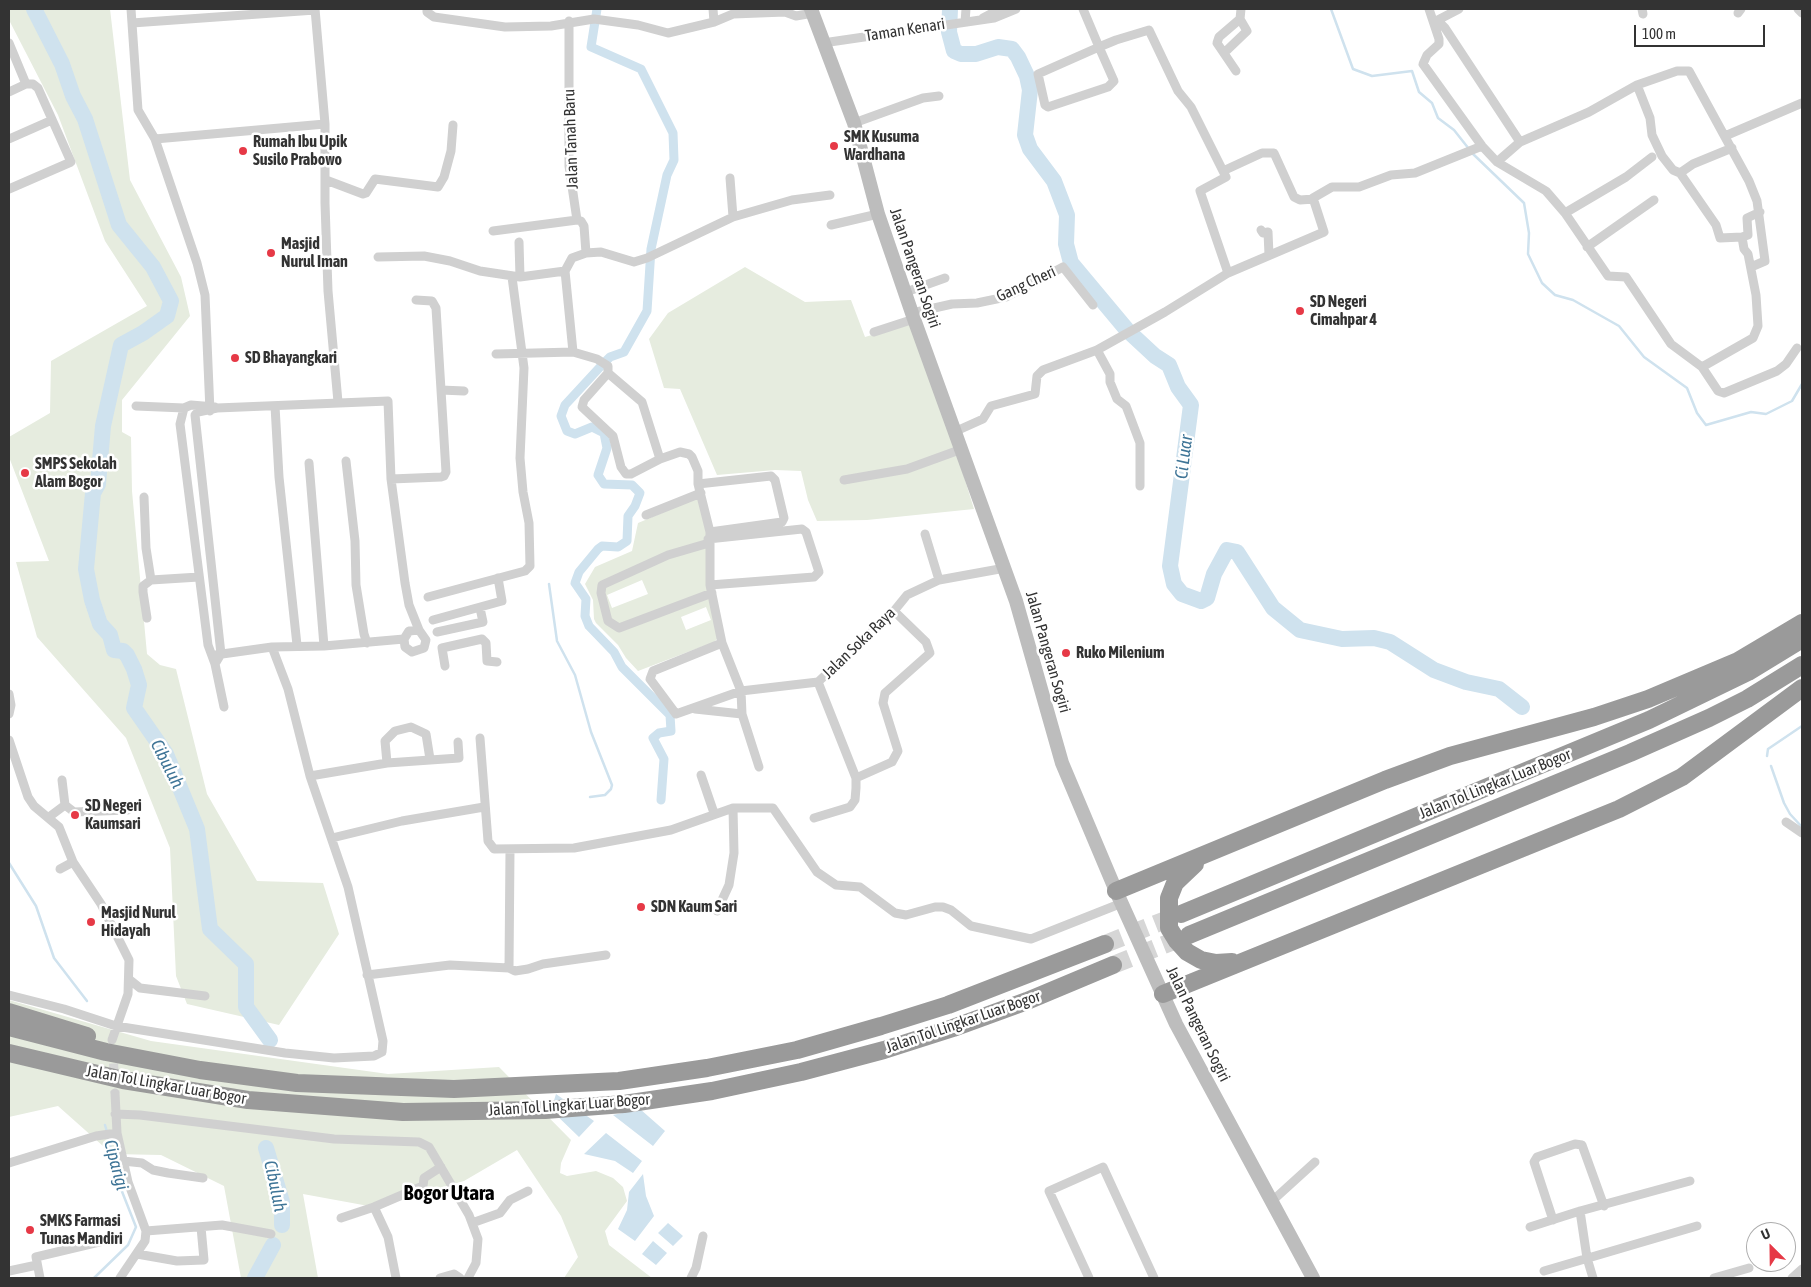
<!DOCTYPE html>
<style>
body{margin:0}
#map{position:relative;width:1811px;height:1287px;overflow:hidden;background:#fff;font-family:"Asap Condensed",sans-serif}
canvas{display:block}
.frame{position:absolute;inset:0;border:10px solid #333;pointer-events:none}
.north{position:absolute;left:1746px;top:1222px;width:50px;height:50px;box-sizing:border-box;background:#fff;border:1px solid #adadad;border-radius:50%;rotate:337deg;font-size:14px;font-weight:700;line-height:20px;text-align:center;color:#333}
.north::after{content:'';display:block;margin:auto;width:18px;height:22px;background:#e63946;clip-path:polygon(50% 0,100% 100%,50% 72%,0 100%)}
.scale{position:absolute;left:1634px;top:25px;width:131px;height:22px;box-sizing:border-box;border:2px solid #333;border-top:0;padding-left:6px;font-size:15px;line-height:18px;white-space:nowrap;color:#333;-webkit-text-stroke:4px #fff;paint-order:stroke}
</style>
<div id="map">
<canvas width="1811" height="1287"></canvas>
<div class="frame"></div>
<div class="north">U</div>
<div class="scale">100 m</div>
</div>
<script>
const ctx = document.querySelector('canvas').getContext('2d');
ctx.lineJoin = 'round';
function paint(path, color) { ctx.fillStyle = color; ctx.fill(path, 'evenodd'); }
const toPath = rows => new Path2D(rows.map(r => 'M' + r).join(''));
function stroke(path, color, width, dash) { ctx.strokeStyle = color; ctx.lineWidth = width; ctx.lineCap = dash ? 'butt' : 'round'; ctx.setLineDash(dash || []); ctx.stroke(path); }
function drawText(font, color, halo, rows, align = 'center') {
  ctx.font = font + ' "Asap Condensed",sans-serif'; ctx.lineWidth = 5; ctx.setLineDash([]); ctx.textBaseline = 'middle'; ctx.strokeStyle = halo; ctx.fillStyle = color; for (const [text, x, y, turn = 0] of rows) {
    ctx.save(); ctx.translate(x, y); ctx.rotate((+turn || 0) * Math.PI / 180); ctx.textAlign = isNaN(turn) ? turn : align; if (halo) ctx.strokeText(text, 0, 0); ctx.fillText(text, 0, 0); ctx.restore();
  }
}
const green = toPath([
 [9,9,110,9,130,180,181,277,190,316,122,400,122,432,131,437,132,491,147,654,160,665,176,669,207,794,257,881,323,883,339,934,279,1025,187,1004,176,976,170,848,126,738,37,637,16,562,49,561,9,457,9,437,50,413,51,361,147,306,105,241,58,115,9,20],
 [745,267,805,302,851,300,865,337,916,322,974,509,867,520,817,521,808,500,801,471,775,470,717,475,680,389,664,388,649,339,668,313],
 [698,498,703,503,717,639,714,642,638,671,626,658,618,645,596,623,594,619,593,600,585,584,595,567,632,551,638,523],
 [642,580,648,594,612,608,607,595],
 [706,607,711,620,686,630,681,617],
 [9,1000,151,1041,388,1074,499,1067,571,1140,561,1163,560,1173,567,1176,596,1171,613,1178,623,1187,627,1201,605,1231,609,1245,652,1278,564,1278,578,1257,561,1216,517,1150,464,1181,374,1207,303,1194,318,1278,241,1278,224,1186,161,1155,112,1154,58,1106,9,1117]
]);
const water = toPath([
 [556,1094,594,1121,579,1137,551,1110],
 [640,1109,665,1131,653,1146,613,1115],
 [606,1133,642,1161,633,1173,615,1161,584,1154],
 [643,1174,646,1196,654,1216,635,1241,618,1229,627,1210,629,1192],
 [668,1223,683,1236,673,1246,658,1233],
 [653,1241,667,1253,656,1265,642,1254]
]);
const stream = toPath([
 [1331,9,1353,69,1372,76,1412,71,1419,92,1432,103,1438,118,1454,130,1469,149],
 [1472,153,1524,203,1529,233,1528,254,1542,283,1555,295,1573,300,1619,326,1644,357,1687,388,1697,413,1706,425,1751,412,1766,414,1792,401,1802,384],
 [549,584,557,641,575,675,591,732,612,785,611,789,605,795,590,797],
 [1767,756,1768,749,1802,726],
 [1771,766,1784,803,1790,814,1802,827],
 [9,863,36,906,54,958,87,1001],
 [105,1125,107,1132],
 [94,1278,128,1245,136,1227,121,1189,108,1137]
]);
const canal = toPath([
 [597,9,591,47,641,69,673,133,674,160,667,175,651,249,647,311,624,352,610,357,601,366,565,405,561,416,567,431,575,434,592,427,604,433,607,448,598,475,604,484,632,485,640,493,635,506,628,516,627,541,618,547,602,546,598,549,579,572,575,583,586,599,585,616,589,626,614,652,622,667,670,715,671,731,659,733,653,738,664,759,661,800]
]);
const river = toPath([
 [34,9,62,64,73,96,85,119,119,225,153,267,171,301,167,316,143,333,121,345,103,426,98,484,93,493,86,569,92,600,100,624,110,635,114,650,123,651,127,655,134,669,139,685,134,708,166,754,197,829,210,929,246,964,246,1007,270,1040],
 [950,9,949,32,954,51,961,54,976,54,998,47,1012,49,1018,57,1027,76,1030,90,1025,135,1030,149,1054,181,1067,215,1066,244,1071,263,1127,330,1155,356,1169,365,1178,387,1191,405,1170,566,1174,584,1182,594,1201,601,1207,598,1214,574,1227,550,1237,552,1273,608,1300,630,1342,639,1374,638,1390,642,1434,670,1466,682,1499,689,1522,707],
 [266,1148,282,1202,282,1225],
 [255,1278,273,1245]
]);
const streetTunnel = toPath([
 [113,1050,115,1093]
]);
const highwayTunnel = toPath([
 [1105,944,1181,914],
 [1113,965,1189,935]
]);
const street = toPath([
 [131,9,138,110,155,139,197,263,205,295,210,411],
 [315,9,325,124,325,203,328,291,338,402],
 [427,9,427,12,434,17,505,27,551,26,594,19,638,25,668,33,714,22,733,14,785,12,796,16,813,13],
 [713,9,714,22],
 [1083,9,1099,47,1114,81,1108,87,1048,107,1045,105,1038,74,1099,47,1116,40,1149,30,1178,91,1191,107,1226,177,1200,191,1228,273],
 [1429,9,1439,39,1439,44,1427,55,1423,64,1482,146,1497,162,1546,191,1565,213,1608,276,1626,277,1671,344,1702,367,1718,391,1724,393,1777,371,1786,364,1797,348],
 [1642,9,1643,14],
 [1798,9,1802,13],
 [1738,13,1741,9],
 [983,18,1000,9],
 [569,21,569,166,577,220,581,221,584,226,586,253],
 [1438,21,1445,28,1520,142],
 [965,22,966,9],
 [1434,22,1459,9],
 [132,23,315,10],
 [9,43,26,84,33,84,38,88,71,162,9,189],
 [823,43,994,18,1016,9],
 [1224,53,1247,31,1240,19,1241,9],
 [1236,71,1217,43,1219,37,1240,19],
 [1637,85,1650,118,1652,135,1662,156,1673,170,1680,173],
 [9,92,26,84],
 [854,123,923,98,939,96],
 [1725,136,1802,103],
 [9,139,52,120],
 [155,139,325,124],
 [1497,162,1520,142,1589,112,1637,85,1677,71,1689,71,1749,181,1757,201,1765,261,1751,267],
 [1223,171,1262,153,1274,153,1294,197,1300,200,1314,199],
 [730,178,733,217],
 [326,180,363,194,366,193,375,179,438,187,444,177,451,151,453,125],
 [1565,213,1626,177,1652,157],
 [831,225,878,214],
 [1261,230,1263,233,1268,232,1269,255],
 [493,231,577,220],
 [1742,237,1748,235,1747,218,1760,212],
 [519,242,520,277,565,271],
 [1587,247,1654,200],
 [378,257,424,256,450,261,480,271,520,277],
 [906,292,945,278],
 [912,313,952,304,977,303,1006,297,1063,267,1093,305],
 [874,332,914,319],
 [1097,350,1110,374,1110,382,1117,399,1126,406,1140,443,1140,486],
 [573,352,565,271,572,258,586,253,601,252,634,262,647,258,733,217,792,200,830,195],
 [496,354,573,352,597,359,608,366,608,373,584,400,582,407,613,436,621,467,626,474,631,474,660,459,680,452,689,454,692,457,698,471,698,484,710,532,710,585,722,643,741,691,742,714,759,767],
 [1702,367,1753,338,1758,326,1756,295,1748,254,1744,249,1742,237,1720,238,1716,225,1680,173,1693,164,1732,148],
 [608,373,642,402,660,459],
 [441,390,464,391],
 [136,406,184,408],
 [275,406,279,477,297,645],
 [215,407,191,405,184,408,180,424,208,645,215,664,224,707],
 [954,432,983,419,991,406,1035,394,1037,376,1043,370,1097,350,1165,312,1228,273,1324,232,1313,198,1332,187,1359,187,1391,175,1415,173,1482,146],
 [346,461,355,541,356,585,364,634,367,643],
 [309,463,324,646],
 [391,479,441,477,444,476,446,472,436,308,432,301,416,300],
 [844,480,907,469,962,449],
 [698,484,771,476,775,480,784,518,782,522,710,532],
 [144,497,146,548,151,580],
 [646,515,701,493],
 [925,534,939,580],
 [708,539,802,529,806,532,819,572,814,577,710,585],
 [709,543,668,555,602,585,601,593,608,621,619,628,712,593],
 [428,597,525,571,530,566,529,523,523,492,520,458,524,368,512,277],
 [147,618,143,592,143,586,151,580,199,577],
 [433,620,502,601,498,578],
 [437,632,483,622,480,608],
 [722,643,653,671,650,679,676,714,741,691,818,682,894,611,907,595,939,580,1005,568],
 [215,655,272,647,324,646,404,639],
 [215,664,221,654,195,415,198,412,217,408,388,401,391,479,405,583,409,605,419,630,426,640,424,648,412,652,405,647,404,639,409,631,419,630],
 [445,666,442,648,482,639,486,643,487,661,497,662],
 [9,694,11,705,9,714],
 [695,709,742,714],
 [480,738,488,841,494,849,574,848,671,830,733,808,773,808,817,872,836,885,860,887,895,913,906,915,935,907,943,907,951,910,971,926,1031,939,1122,903],
 [9,740,28,797,34,806,59,827,73,862,101,904,129,960,128,994,112,1040],
 [387,763,385,741,395,731,411,727,426,734,430,759],
 [701,775,714,813],
 [310,776,387,763,459,758,458,742],
 [856,778,892,762,898,751,883,703,885,693,930,653,926,642,894,611],
 [65,805,74,812,128,810],
 [49,817,65,805,62,780],
 [814,818,850,807,855,800,856,788,856,778,818,682],
 [1786,822,1802,833],
 [332,838,402,821,484,807],
 [60,869,73,862],
 [717,911,729,885,734,853,733,808],
 [509,968,510,850],
 [367,975,450,965,509,968,515,971,528,969,543,964,606,955],
 [130,980,140,988,205,996],
 [9,995,64,1009,116,1026,285,1053,334,1058,374,1056,382,1052,383,1041,348,887,310,776,288,689,272,647],
 [115,1093,117,1133,128,1182,146,1231,145,1241,120,1278],
 [115,1114,140,1115,334,1139,419,1142,429,1147,469,1215,478,1239,476,1263,468,1278],
 [123,1161,142,1163,153,1170,168,1173,203,1178],
 [9,1163,96,1136,117,1133],
 [1271,1202,1315,1162],
 [374,1207,388,1237,396,1278],
 [1580,1211,1587,1258,1593,1278],
 [341,1218,374,1207,423,1186,424,1178,441,1167],
 [1553,1220,1534,1162,1537,1157,1575,1144,1582,1145,1604,1206],
 [472,1223,500,1213,510,1200,528,1191],
 [1530,1227,1580,1211,1690,1181],
 [146,1231,222,1225,271,1234],
 [137,1254,177,1261,204,1260,201,1227],
 [9,1271,37,1265],
 [1544,1271,1697,1226],
 [40,1278,36,1257,116,1238],
 [440,1278,454,1274,460,1278],
 [691,1278,696,1268,703,1236],
 [1089,1278,1049,1191,1103,1167,1154,1278],
 [1714,1278,1749,1268],
 [1792,1278,1802,1269]
]);
const secondary = toPath([
 [811,9,854,123,878,214,914,319,1016,601,1062,763,1116,891,1176,1024,1313,1278]
]);
const highway = toPath([
 [1195,864,1175,883,1169,898,1169,928,1177,941,1187,952,1201,960,1216,963,1232,962],
 [1116,891,1385,780,1450,756,1594,717,1648,699,1738,661,1802,623],
 [1181,914,1649,720,1748,672,1802,639],
 [1189,935,1630,753,1709,718,1747,699,1802,665],
 [1163,994,1619,809,1682,777,1802,688],
 [9,1012,87,1036],
 [9,1027,106,1052,200,1070,297,1083,454,1089,619,1081,707,1068,797,1050,881,1026,948,1005,1105,944],
 [9,1053,123,1080,248,1100,403,1112,545,1110,624,1104,712,1091,801,1072,884,1050,953,1028,1027,1001,1113,965]
]);
const markers = [
 [834,146,5,"#e63946"],
 [243,151,5,"#e63946"],
 [271,253,5,"#e63946"],
 [1300,311,5,"#e63946"],
 [235,358,5,"#e63946"],
 [25,473,5,"#e63946"],
 [1066,653,5,"#e63946"],
 [75,815,5,"#e63946"],
 [641,907,5,"#e63946"],
 [91,922,5,"#e63946"],
 [30,1230,5,"#e63946"]
];
const streetNames = [
 ["Taman Kenari",905,30,-9],
 ["Jalan Tanah Baru",571,139,-92],
 ["Jalan Pangeran Sogiri",915,268,71],
 ["Gang Cheri",1026,284,-25],
 ["Jalan Soka Raya",859,643,-44],
 ["Jalan Pangeran Sogiri",1048,652,74],
 ["Jalan Tol Lingkar Luar Bogor",1495,784,-22],
 ["Jalan Tol Lingkar Luar Bogor",963,1022,-19],
 ["Jalan Pangeran Sogiri",1198,1024,64],
 ["Jalan Tol Lingkar Luar Bogor",166,1085,10],
 ["Jalan Tol Lingkar Luar Bogor",569,1105,-4]
];
const poiNames = [
 ["SMK Kusuma",844,137],
 ["Wardhana",844,155],
 ["Rumah Ibu Upik",253,142],
 ["Susilo Prabowo",253,160],
 ["Masjid",281,244],
 ["Nurul Iman",281,262],
 ["SD Negeri",1310,302],
 ["Cimahpar 4",1310,320],
 ["SD Bhayangkari",245,358],
 ["SMPS Sekolah",35,464],
 ["Alam Bogor",35,482],
 ["Ruko Milenium",1076,653],
 ["SD Negeri",85,806],
 ["Kaumsari",85,824],
 ["SDN Kaum Sari",651,907],
 ["Masjid Nurul",101,913],
 ["Hidayah",101,931],
 ["SMKS Farmasi",40,1221],
 ["Tunas Mandiri",40,1239]
];
const waterNames = [
 ["Ci Luar",1184,457,-83],
 ["Cibuluh",167,764,63],
 ["Ciparigi",116,1165,75],
 ["Cibuluh",275,1186,78]
];
const districtNames = [
 ["Bogor Utara",449,1193]
];
paint(green, '#e6ecdf');
paint(water, '#cfe2ee');
stroke(stream, '#cfe2ee', 2.5);
stroke(canal, '#cfe2ee', 9);
stroke(river, '#cfe2ee', 16);
stroke(streetTunnel, '#d6d6d6', 9, [9, 4.5]);
stroke(highwayTunnel, '#d6d6d6', 18, [18, 9]);
stroke(street, '#d0d0d0', 9);
stroke(secondary, '#bdbdbd', 14);
stroke(highway, '#9a9a9a', 18);
for (const [x, y, r, color] of markers) { const dot = new Path2D(); dot.arc(x, y, r, 0, 2 * Math.PI); ctx.fillStyle = color; ctx.fill(dot); stroke(dot, '#fff', 2); }
drawText('16px', '#333', '#fff', streetNames);
drawText('bold 16px', '#333', '#fff', poiNames, 'left');
drawText('italic 18px', '#3f7597', '#fff', waterNames);
drawText('bold 21px', '#000', '#fff', districtNames);
</script>
